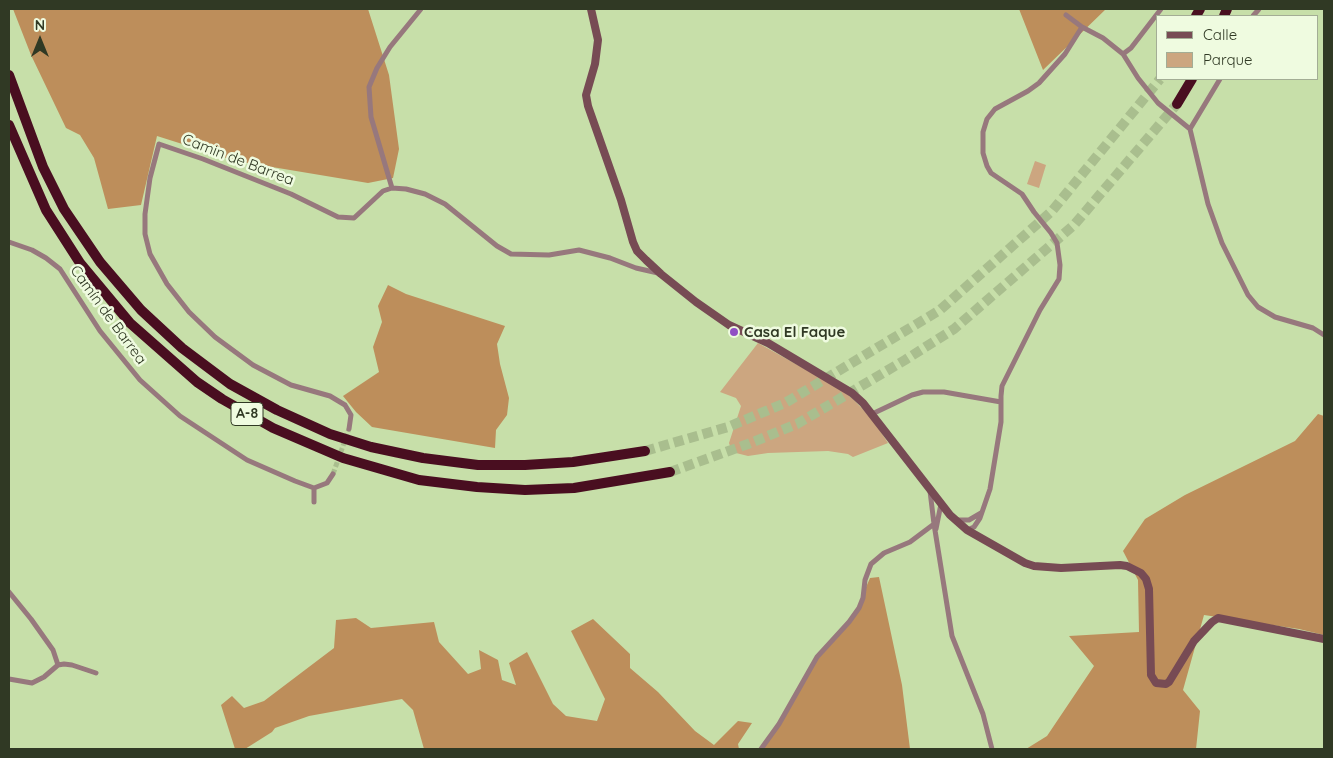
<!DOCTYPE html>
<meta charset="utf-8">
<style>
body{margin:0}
#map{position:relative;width:1333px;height:758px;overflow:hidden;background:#c7dfa9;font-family:Quicksand,sans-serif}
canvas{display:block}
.frame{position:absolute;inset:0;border:10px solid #303924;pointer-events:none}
.legend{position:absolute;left:1156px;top:15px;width:162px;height:65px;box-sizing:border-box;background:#effbe0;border:1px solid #a3ad95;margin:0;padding:6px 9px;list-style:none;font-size:15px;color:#303924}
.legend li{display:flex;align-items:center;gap:10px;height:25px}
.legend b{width:25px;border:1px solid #a3ad95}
.north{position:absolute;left:15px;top:15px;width:50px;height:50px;-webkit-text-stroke:4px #effbe0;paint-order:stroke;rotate:0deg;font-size:14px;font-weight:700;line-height:20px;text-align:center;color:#303924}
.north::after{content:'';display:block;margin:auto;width:18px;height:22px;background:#303924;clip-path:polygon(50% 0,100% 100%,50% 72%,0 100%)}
</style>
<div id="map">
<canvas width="1333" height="758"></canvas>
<div class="frame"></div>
<ul class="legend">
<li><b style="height:6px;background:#774b54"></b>Calle</li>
<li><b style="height:14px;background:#cca680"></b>Parque</li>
</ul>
<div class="north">N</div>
</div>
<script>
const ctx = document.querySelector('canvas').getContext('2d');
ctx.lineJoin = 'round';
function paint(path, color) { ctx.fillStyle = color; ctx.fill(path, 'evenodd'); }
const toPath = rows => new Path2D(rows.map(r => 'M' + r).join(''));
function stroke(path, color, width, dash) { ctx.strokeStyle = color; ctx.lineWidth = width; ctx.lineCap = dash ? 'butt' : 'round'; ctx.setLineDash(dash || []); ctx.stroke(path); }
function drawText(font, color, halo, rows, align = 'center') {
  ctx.font = font + ' Quicksand,sans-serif'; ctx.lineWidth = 5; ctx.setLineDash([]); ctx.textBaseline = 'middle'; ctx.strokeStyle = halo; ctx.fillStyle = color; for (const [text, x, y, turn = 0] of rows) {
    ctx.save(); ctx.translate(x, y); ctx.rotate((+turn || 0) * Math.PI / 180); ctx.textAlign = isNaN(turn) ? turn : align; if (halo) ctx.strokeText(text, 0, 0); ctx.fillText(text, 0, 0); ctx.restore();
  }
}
const green = toPath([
 [1035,161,1046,165,1039,188,1027,184],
 [758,343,821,378,850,396,873,420,888,443,853,457,848,454,828,451,768,453,748,456,732,452,729,443,741,406,736,398,720,392]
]);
const forest = toPath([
 [13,9,368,9,389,75,399,149,393,178,368,183,236,161,157,136,141,205,108,209,94,158,80,135,66,128,31,55],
 [1019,9,1106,9,1043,70],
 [388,285,406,294,505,326,497,344,500,364,509,398,507,415,496,430,495,448,372,427,356,412,343,396,379,372,373,347,382,322,378,306],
 [1318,414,1324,416,1324,635,1299,629,1204,615,1183,690,1200,711,1196,749,1026,749,1047,736,1094,666,1069,636,1139,632,1138,580,1123,551,1145,519,1185,495,1295,441],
 [879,577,902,685,910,749,763,749,815,662,851,622,870,578],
 [356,618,371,628,434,622,439,642,468,674,481,669,479,650,498,660,502,680,516,685,509,663,527,652,553,704,566,716,597,721,605,699,571,631,593,619,630,654,630,668,658,692,695,731,714,745,738,721,752,723,738,744,739,749,424,749,413,710,402,699,309,716,275,728,272,732,245,749,235,749,221,705,232,696,244,708,264,701,334,648,336,620]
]);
const streetTunnel = toPath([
 [333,474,349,429]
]);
const highwayTunnel = toPath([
 [645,451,728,427,785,403,940,310,1052,211,1160,79],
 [670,472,748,444,797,424,905,360,954,329,1074,225,1177,104]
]);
const street = toPath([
 [1066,15,1082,27,1103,38,1123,54,1138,78,1158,103,1190,129,1208,204,1222,243,1248,295,1258,307,1275,317,1313,328,1324,335],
 [1253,16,1259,9],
 [1123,54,1131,48,1161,9],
 [1190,129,1220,79],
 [392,188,371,117,369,87,377,68,390,47,421,9],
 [9,242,32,250,46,258,60,269,100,331,140,380,180,416,247,460,295,481,314,488,327,483,333,474],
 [872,414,912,395,923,392,944,392,1001,402],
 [349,429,351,415,345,405,330,396,291,385,253,365,215,337,189,312,167,284,150,254,145,234,145,214,150,178,159,144,203,159,291,194,338,217,354,218,383,191,392,188,406,189,425,194,445,204,497,246,511,254,549,255,579,250,610,258,636,268,658,273],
 [314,488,314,502],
 [930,491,934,524,952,636,983,714,992,749],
 [956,520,969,520,981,513],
 [936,529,941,504],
 [967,530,974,527,980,518,990,489,1001,422,1001,396,1002,386,1040,310,1059,279,1060,265,1057,243,1051,233,1034,212,1022,194,991,173,987,166,983,153,983,132,987,119,995,109,1028,91,1039,83,1065,54,1082,27],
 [9,592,31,619,53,650,58,665],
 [9,679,32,683,44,677,58,665,64,664,72,665,96,673],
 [761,749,779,724,817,657,849,622,859,608,863,598,865,580,871,564,884,553,910,542,934,524]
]);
const secondary = toPath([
 [591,9,598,40,595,64,586,95,588,106,621,200,633,242,637,251,646,260,661,274,696,302,729,325,768,343,852,393,863,403,950,515,967,530,1025,563,1034,566,1061,568,1120,565,1127,566,1141,573,1146,579,1149,589,1151,675,1156,683,1166,684,1169,682,1194,641,1212,622,1218,618,1324,639]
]);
const highway = toPath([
 [1196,16,1200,9],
 [1224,16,1227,9],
 [9,75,43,167,64,209,100,262,141,310,182,348,230,384,277,410,330,434,371,447,423,458,478,465,525,465,573,462,645,451],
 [1177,104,1192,79],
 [9,125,46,210,80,263,130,323,197,382,222,399,273,428,343,458,419,480,477,487,525,490,574,488,670,472]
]);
const markers = [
 [734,332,5,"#904fc4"]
];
const shields = [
 [247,414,32]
];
const shieldNames = [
 ["A-8",247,414]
];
const streetNames = [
 ["Camin de Barrea",238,160,21],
 ["Camín de Barrea",108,315,54]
];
const poiNames = [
 ["Casa El Faque",744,332]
];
paint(green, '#cca680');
paint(forest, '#bd8e5b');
stroke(streetTunnel, '#a9be8e', 5, [5, 2.5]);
stroke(highwayTunnel, '#a9be8e', 10, [10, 5]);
stroke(street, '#97787d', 5);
stroke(secondary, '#774b54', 8);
stroke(highway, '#490e20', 10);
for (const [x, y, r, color] of markers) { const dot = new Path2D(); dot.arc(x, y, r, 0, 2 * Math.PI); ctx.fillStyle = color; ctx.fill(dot); stroke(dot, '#effbe0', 2); }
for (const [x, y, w] of shields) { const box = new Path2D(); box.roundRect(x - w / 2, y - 11.5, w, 23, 4); ctx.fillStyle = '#effbe0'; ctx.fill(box); stroke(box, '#303924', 1); }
drawText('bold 14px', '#303924', null, shieldNames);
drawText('15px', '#303924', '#effbe0', streetNames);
drawText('bold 15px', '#303924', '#effbe0', poiNames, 'left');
</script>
